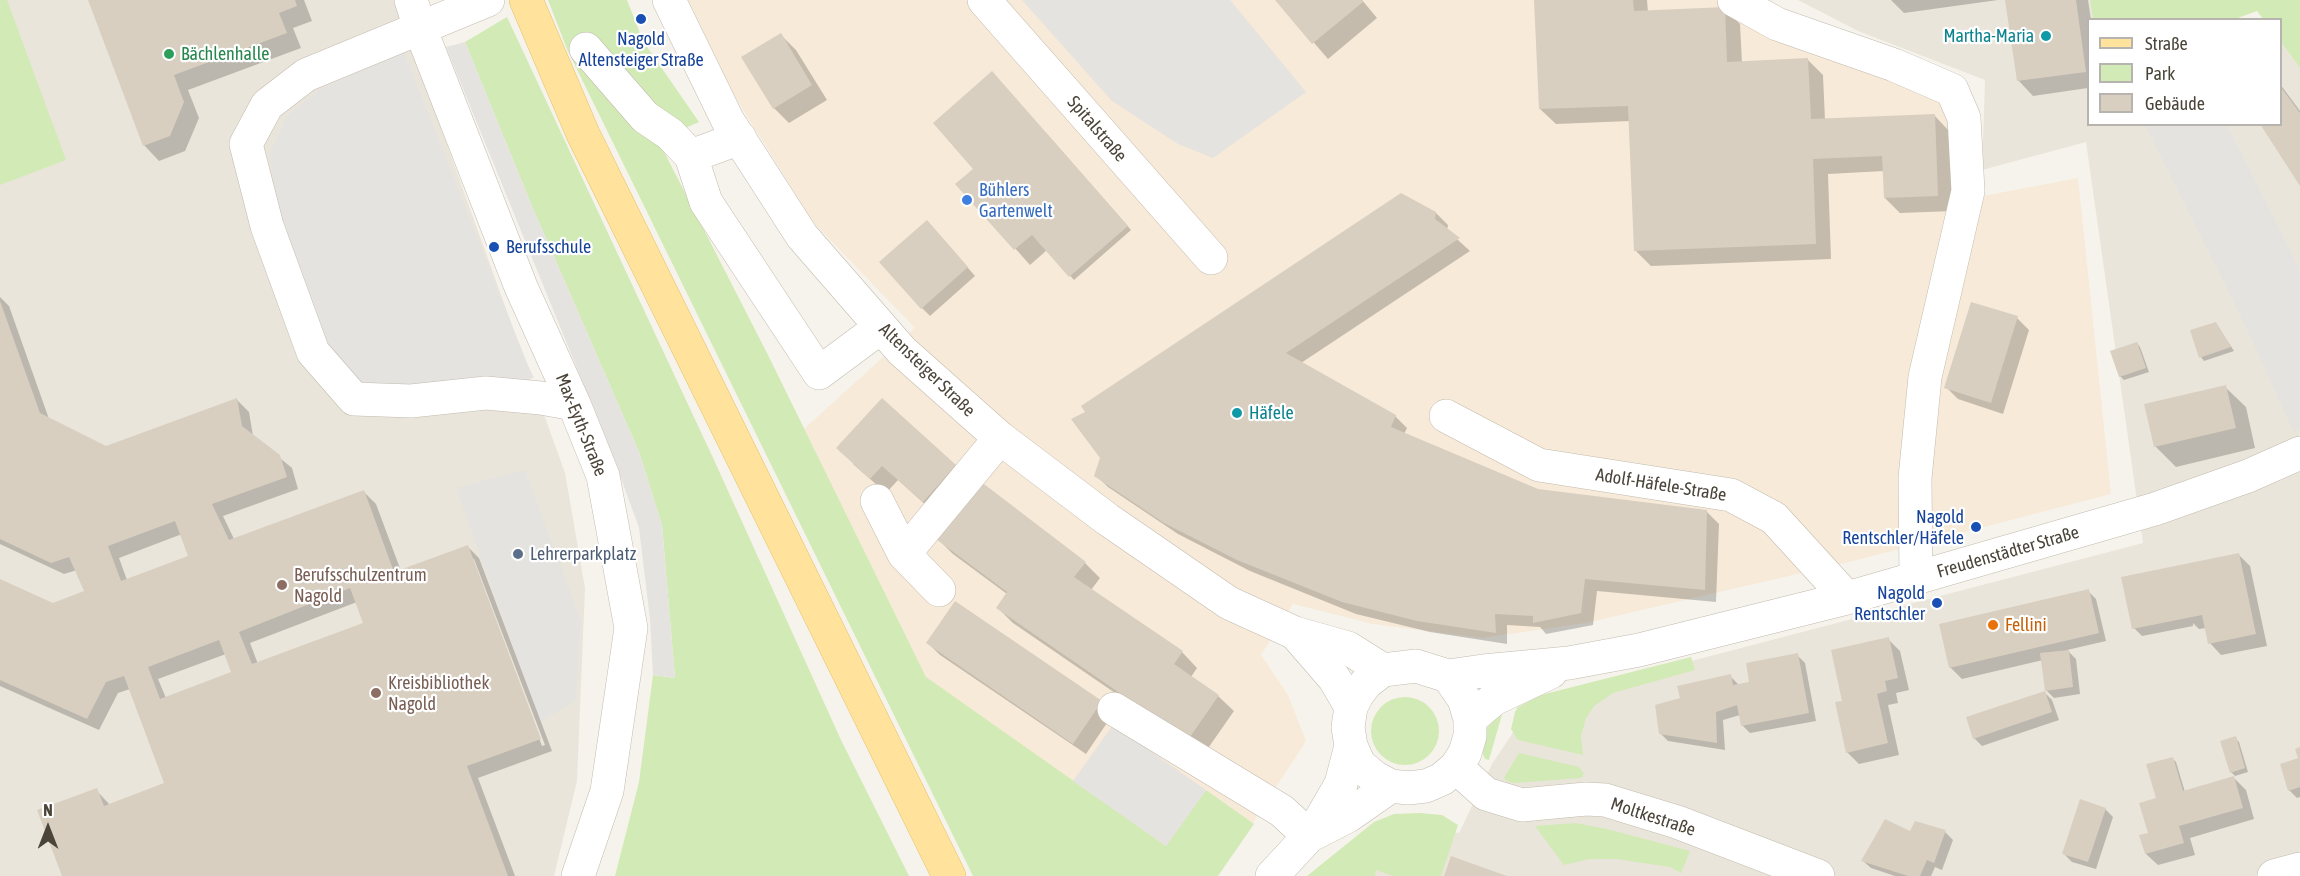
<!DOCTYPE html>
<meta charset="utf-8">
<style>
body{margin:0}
#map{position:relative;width:2300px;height:876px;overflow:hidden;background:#f6f3ec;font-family:"Asap Condensed",sans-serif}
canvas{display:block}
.legend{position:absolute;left:2087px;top:18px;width:195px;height:108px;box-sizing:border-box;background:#fff;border:2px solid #b7b4b0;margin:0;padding:8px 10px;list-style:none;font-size:18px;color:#4b4439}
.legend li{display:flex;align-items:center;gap:12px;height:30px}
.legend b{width:30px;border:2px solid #b7b4b0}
.north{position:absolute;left:18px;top:798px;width:60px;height:60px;-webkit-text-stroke:4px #fff;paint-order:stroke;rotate:0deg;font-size:16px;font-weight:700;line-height:24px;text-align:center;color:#4b4439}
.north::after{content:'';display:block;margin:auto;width:21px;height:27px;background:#4b4439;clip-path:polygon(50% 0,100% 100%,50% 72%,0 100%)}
</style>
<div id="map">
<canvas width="2300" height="876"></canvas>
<ul class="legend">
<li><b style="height:8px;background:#ffe39c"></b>Straße</li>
<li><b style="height:16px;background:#d2eab5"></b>Park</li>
<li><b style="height:16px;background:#d8cfc1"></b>Gebäude</li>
</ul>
<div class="north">N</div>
</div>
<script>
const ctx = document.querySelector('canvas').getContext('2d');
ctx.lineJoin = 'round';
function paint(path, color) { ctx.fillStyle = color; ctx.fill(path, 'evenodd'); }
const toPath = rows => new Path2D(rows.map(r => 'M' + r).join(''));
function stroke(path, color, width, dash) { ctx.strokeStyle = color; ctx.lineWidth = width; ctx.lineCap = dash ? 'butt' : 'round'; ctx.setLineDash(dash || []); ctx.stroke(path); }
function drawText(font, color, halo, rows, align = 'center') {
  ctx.font = font + ' "Asap Condensed",sans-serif'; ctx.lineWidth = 4.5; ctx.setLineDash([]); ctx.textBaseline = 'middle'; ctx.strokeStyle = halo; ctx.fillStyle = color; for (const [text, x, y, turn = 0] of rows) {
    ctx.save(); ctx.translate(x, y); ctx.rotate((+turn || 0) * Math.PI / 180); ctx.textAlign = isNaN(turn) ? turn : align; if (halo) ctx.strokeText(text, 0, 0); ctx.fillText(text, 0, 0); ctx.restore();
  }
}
const residential = toPath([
 [0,0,395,0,565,473,585,588,577,781,554,876,0,876],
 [1798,0,2090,0,2093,19,2088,20,2088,124,2280,124,2281,42,2300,68,2300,876,1310,876,1391,822,1459,833,1492,764,1516,728,1565,694,2143,543,2086,142,1982,170,1985,80,1858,31]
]);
const commercial = toPath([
 [688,0,1724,0,1945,97,1960,134,1957,201,2078,178,2111,494,1853,561,1586,623,1482,638,1373,624,1293,604,1261,655,1288,695,1306,741,1218,876,1165,876,928,681,804,429,915,328,813,222,734,95]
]);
const green = toPath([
 [0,0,7,0,66,160,0,185],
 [548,0,627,0,643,41,699,122,658,140,769,357,926,677,1166,846,1206,790,1254,824,1218,876,973,876,567,49],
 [2090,0,2300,0,2300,68,2281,42,2280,20,2263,19,2257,11,2235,19,2093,19],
 [507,17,714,460,841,740,909,876,615,876,639,782,653,675,675,678,662,525,639,452,531,204,465,42],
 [1691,657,1695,670,1613,693,1594,706,1586,718,1581,736,1583,755,1518,740,1511,729,1515,712,1518,707,1541,695],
 '1371 731a34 34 0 1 1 68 0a34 34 0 1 1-68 0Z',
 [1503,711,1489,760,1485,759,1482,752,1485,730],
 [1519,753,1579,767,1584,774,1581,778,1514,783,1507,781,1504,778],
 [1420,813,1442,815,1458,825,1441,876,1393,876,1376,870,1375,876,1307,876,1374,822,1394,814],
 [1575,823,1607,829,1690,851,1681,873,1670,867,1616,859,1589,859,1564,865,1535,826]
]);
const parking = toPath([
 [1022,0,1230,0,1306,92,1213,158,1178,144,1112,101],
 [465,42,531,204,639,452,662,525,675,678,653,675,650,619,639,528,614,459,446,47],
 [404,52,527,363,534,378,356,394,318,324,283,234,269,156,286,117,320,89],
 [2145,125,2227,125,2300,270,2300,429,2294,432,2235,304],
 [525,470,581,621,576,700,540,722,456,488],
 [1113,725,1206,790,1166,846,1073,781]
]);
const shadow = toPath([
 [90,0,304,0,312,21,293,28,301,48,188,90,199,118,185,151,159,161,144,145],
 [1277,0,1362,0,1377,18,1328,59],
 [1536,0,1647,0,1648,12,1725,9,1740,24,1742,63,1808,60,1823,75,1825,120,1934,115,1949,131,1953,211,1900,213,1885,198,1884,171,1828,174,1831,259,1651,266,1636,251,1630,121,1556,124,1540,109],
 [1891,0,1998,0,1904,13],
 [2007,0,2088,0,2091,20,2088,20,2088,88,2033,96,2018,80],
 [781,35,796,50,827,100,789,123,774,108],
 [2280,84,2300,111,2300,183,2280,124],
 [1047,134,1131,230,1074,280,1047,250,1030,265,958,184],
 [1436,213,1448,225,1447,230,1470,251,1301,363,1395,416,1407,428,1404,434,1537,491,1707,512,1719,524,1716,602,1597,591,1593,625,1546,634,1540,627,1507,625,1507,644,1430,632,1356,614,1250,571,1178,534,1108,487,1096,475],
 [935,230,975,276,930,316,922,308],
 [0,297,9,306,49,419,106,448,237,400,249,412,253,436,292,468,298,489,223,516,234,539,364,492,376,504,401,571,467,546,479,558,552,751,478,778,515,876,64,876,96,790,110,805,166,784,130,689,118,693,99,730,0,686,0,581,53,604,86,592,77,570,64,574,0,544],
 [182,534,190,556,127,580,119,558],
 [471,559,474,559,545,745,542,746],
 [357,602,365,624,258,664,250,643],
 [226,654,233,673,166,698,158,679],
 [2017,318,2029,330,2003,414,1958,399,1946,387],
 [2219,328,2234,351,2204,361,2201,357],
 [2137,343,2140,347,2149,372,2124,380,2120,376],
 [2225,387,2246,407,2255,448,2176,467,2155,446],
 [882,400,971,481,939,517,898,480,886,493,853,464],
 [938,539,1085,563,1100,578,1091,590,1182,652,1197,668,1191,677,1218,696,1234,711,1204,754,1013,623,998,608,1007,594,953,554],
 [2238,554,2250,566,2267,646,2221,655,2210,643,2206,628,2199,629,2193,623,2193,626,2142,636,2134,628],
 [2088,591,2096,599,2106,641,2067,650,2076,659,2080,694,2054,698,2046,690,2043,660,1962,679,1950,667],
 [956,603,1113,714,1086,754,940,655,928,643],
 [1888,639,1900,651,1909,690,1896,693,1898,703,1888,705,1899,755,1859,764,1847,752,1844,702],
 [1797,655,1805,663,1816,721,1750,733,1742,725,1740,715,1723,720,1725,750,1668,741,1660,733,1682,700,1730,676,1739,685,1751,683],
 [2044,692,2052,700,2059,720,1982,746,1974,738],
 [2235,738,2239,742,2248,772,2235,776,2231,772],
 [2300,749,2300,797,2297,798,2289,790,2300,759],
 [2172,758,2176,762,2185,792,2234,778,2246,790,2254,819,2190,838,2195,855,2158,865,2146,854,2159,799],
 [2105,809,2113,817,2096,869,2072,862,2064,854],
 [1945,832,1953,840,1942,870,1935,867,1931,876,1895,876,1871,868,1863,861,1911,834]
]);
const building = toPath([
 [88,0,295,0,297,6,279,13,287,33,174,75,184,102,170,136,143,146],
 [1275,0,1361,0,1363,2,1312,44],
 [1534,0,1633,0,1634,11,1725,7,1727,62,1808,58,1811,119,1935,114,1938,196,1884,198,1882,156,1813,159,1816,244,1634,251,1628,106,1539,109],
 [2005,0,2076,0,2086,72,2017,81],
 [781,33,812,85,773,109,741,57],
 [992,71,1128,226,1069,277,1032,235,1014,250,955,184,973,169,933,123],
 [2280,86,2300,113,2300,186,2260,124,2280,124],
 [1401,193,1436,212,1435,219,1460,238,1286,353,1396,415,1391,427,1538,489,1707,510,1705,590,1585,579,1581,613,1533,623,1533,616,1495,614,1496,633,1417,621,1342,602,1237,560,1164,523,1094,476,1100,458,1071,419,1085,412,1081,406],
 [927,220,968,267,921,309,879,262],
 [0,301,40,413,106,446,237,398,242,426,280,455,287,477,212,504,229,540,364,490,394,572,468,545,541,739,467,766,508,876,62,876,37,810,97,788,104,806,164,783,124,676,106,682,87,719,0,680,0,579,53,603,84,591,69,557,51,563,0,539],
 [175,521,188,556,121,581,108,546],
 [350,588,363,623,252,664,239,632],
 [219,640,231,672,160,699,148,667],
 [1971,302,2018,316,1991,403,1944,388],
 [2216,322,2231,347,2199,358,2190,330],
 [2137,342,2146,368,2119,377,2110,351],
 [2226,385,2236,428,2154,447,2144,404],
 [882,398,956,465,923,502,882,466,870,479,836,448],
 [980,481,1086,562,1074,577,1183,651,1174,664,1219,695,1188,740,996,608,1007,592,936,539],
 [2239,553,2256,634,2208,644,2202,615,2132,629,2121,577],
 [2089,589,2099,633,1949,668,1939,624],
 [955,601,1102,701,1073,744,926,643],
 [1889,637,1898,678,1885,681,1887,691,1877,694,1888,743,1846,753,1835,702,1842,701,1831,650],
 [2069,650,2073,687,2045,691,2040,653],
 [1798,653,1809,713,1741,726,1737,705,1716,712,1717,743,1659,734,1655,705,1680,698,1677,686,1731,674,1733,685,1749,682,1746,663],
 [2045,691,2052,712,1973,739,1966,717],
 [2236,736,2245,768,2230,773,2220,741],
 [2300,747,2300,787,2288,791,2280,764,2298,758,2295,749],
 [2173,757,2183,791,2234,776,2243,808,2179,826,2184,843,2145,854,2139,835,2148,833,2139,803,2156,798,2146,764],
 [2080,799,2106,808,2088,862,2062,854],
 [1885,819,1910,831,1915,821,1946,830,1934,863,1927,860,1920,876,1908,876,1861,861],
 [1451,856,1507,876,1444,876]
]);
const minor = toPath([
 [411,0,420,28,521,287,574,404,603,476,631,628,607,791,578,876],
 [488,0,306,75,267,105,246,144,267,226,313,352,354,399,411,401,486,393,541,398,574,404],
 [669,0,728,121,802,236,902,351,1000,438,1107,519,1229,603,1295,633,1348,648,1383,670],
 [984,0,1211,258],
 [1734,0,1777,24,1894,65,1952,90,1964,118,1968,191,1925,377,1915,478,1916,579],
 [586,49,645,117,670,134,691,156],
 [740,138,691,156,706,202,819,373,881,327],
 [1446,416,1539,465,1731,495,1774,518,1847,598],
 [877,501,904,554,939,590],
 [904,554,1000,438],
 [1295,633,1334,678,1351,707],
 [1416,666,1448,676,1464,699,1470,719,1470,736,1465,753,1456,767,1442,779,1426,786,1408,788,1391,786,1374,777,1359,764,1351,746,1348,727,1351,707,1357,695,1366,683,1383,670,1416,666],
 [1448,676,1483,671,1569,663,1639,650,1847,598,2155,509,2248,476,2300,453],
 [1114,709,1282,811,1309,836],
 [1470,719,1494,699,1551,672],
 [1456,767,1486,794,1522,805,1586,799,1605,800,1677,822,1818,876],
 [1311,835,1348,816,1391,786],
 [1272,876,1309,836,1322,817,1341,784,1351,746],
 [2274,876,2300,869]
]);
const major = toPath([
 [526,0,583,134,949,876]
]);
const markers = [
 [641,19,6,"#1a4fb4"],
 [2046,36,6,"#0f9aa8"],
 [169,54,6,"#2e9e5b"],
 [967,200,6,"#3f7fe0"],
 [494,247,6,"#1a4fb4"],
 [1237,413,6,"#0f9aa8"],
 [1976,527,6,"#1a4fb4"],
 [518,554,6,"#5c6f8a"],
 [282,585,6,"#8d6e63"],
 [1937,603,6,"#1a4fb4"],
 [1993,625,6,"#e8710a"],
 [376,693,6,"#8d6e63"]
];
const cultureNames = [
 ["Martha-Maria",2034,36],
 ["Häfele",1249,413,"left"]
];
const transitNames = [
 ["Nagold",641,39,"center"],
 ["Altensteiger Straße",641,60,"center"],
 ["Berufsschule",506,247,"left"],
 ["Nagold",1964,517],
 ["Rentschler/Häfele",1964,538],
 ["Nagold",1925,593],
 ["Rentschler",1925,614]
];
const leisureNames = [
 ["Bächlenhalle",181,54]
];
const streetNames = [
 ["Spitalstraße",1097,129,49],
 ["Altensteiger Straße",927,370,44],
 ["Max-Eyth-Straße",581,425,68],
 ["Adolf-Häfele-Straße",1661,485,9],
 ["Freudenstädter Straße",2008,552,-16],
 ["Moltkestraße",1653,817,18]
];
const shopNames = [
 ["Bühlers",979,190],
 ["Gartenwelt",979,211]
];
const serviceNames = [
 ["Lehrerparkplatz",530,554]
];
const educationNames = [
 ["Berufsschulzentrum",294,575],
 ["Nagold",294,596],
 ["Kreisbibliothek",388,683],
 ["Nagold",388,704]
];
const foodNames = [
 ["Fellini",2005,625]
];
paint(residential, '#eae5da');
paint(commercial, '#f7ead8');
paint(green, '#d2eab5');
paint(parking, '#e5e3e0');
paint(shadow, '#0003');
paint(building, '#d8cfc1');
stroke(minor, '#c2bbae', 34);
stroke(major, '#e6c16a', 34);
stroke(minor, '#fff', 33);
stroke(major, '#ffe39c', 33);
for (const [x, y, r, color] of markers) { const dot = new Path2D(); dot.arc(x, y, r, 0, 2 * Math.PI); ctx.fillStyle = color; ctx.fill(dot); stroke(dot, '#fff', 2); }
drawText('18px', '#0d838f', '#fff', cultureNames, 'right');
drawText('18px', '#164399', '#fff', transitNames, 'right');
drawText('18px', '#27864d', '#fff', leisureNames, 'left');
drawText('18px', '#4b4439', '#fff', streetNames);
drawText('18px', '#366cbe', '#fff', shopNames, 'left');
drawText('18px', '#4e5e75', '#fff', serviceNames, 'left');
drawText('18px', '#785e54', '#fff', educationNames, 'left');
drawText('18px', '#c56008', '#fff', foodNames, 'left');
</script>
